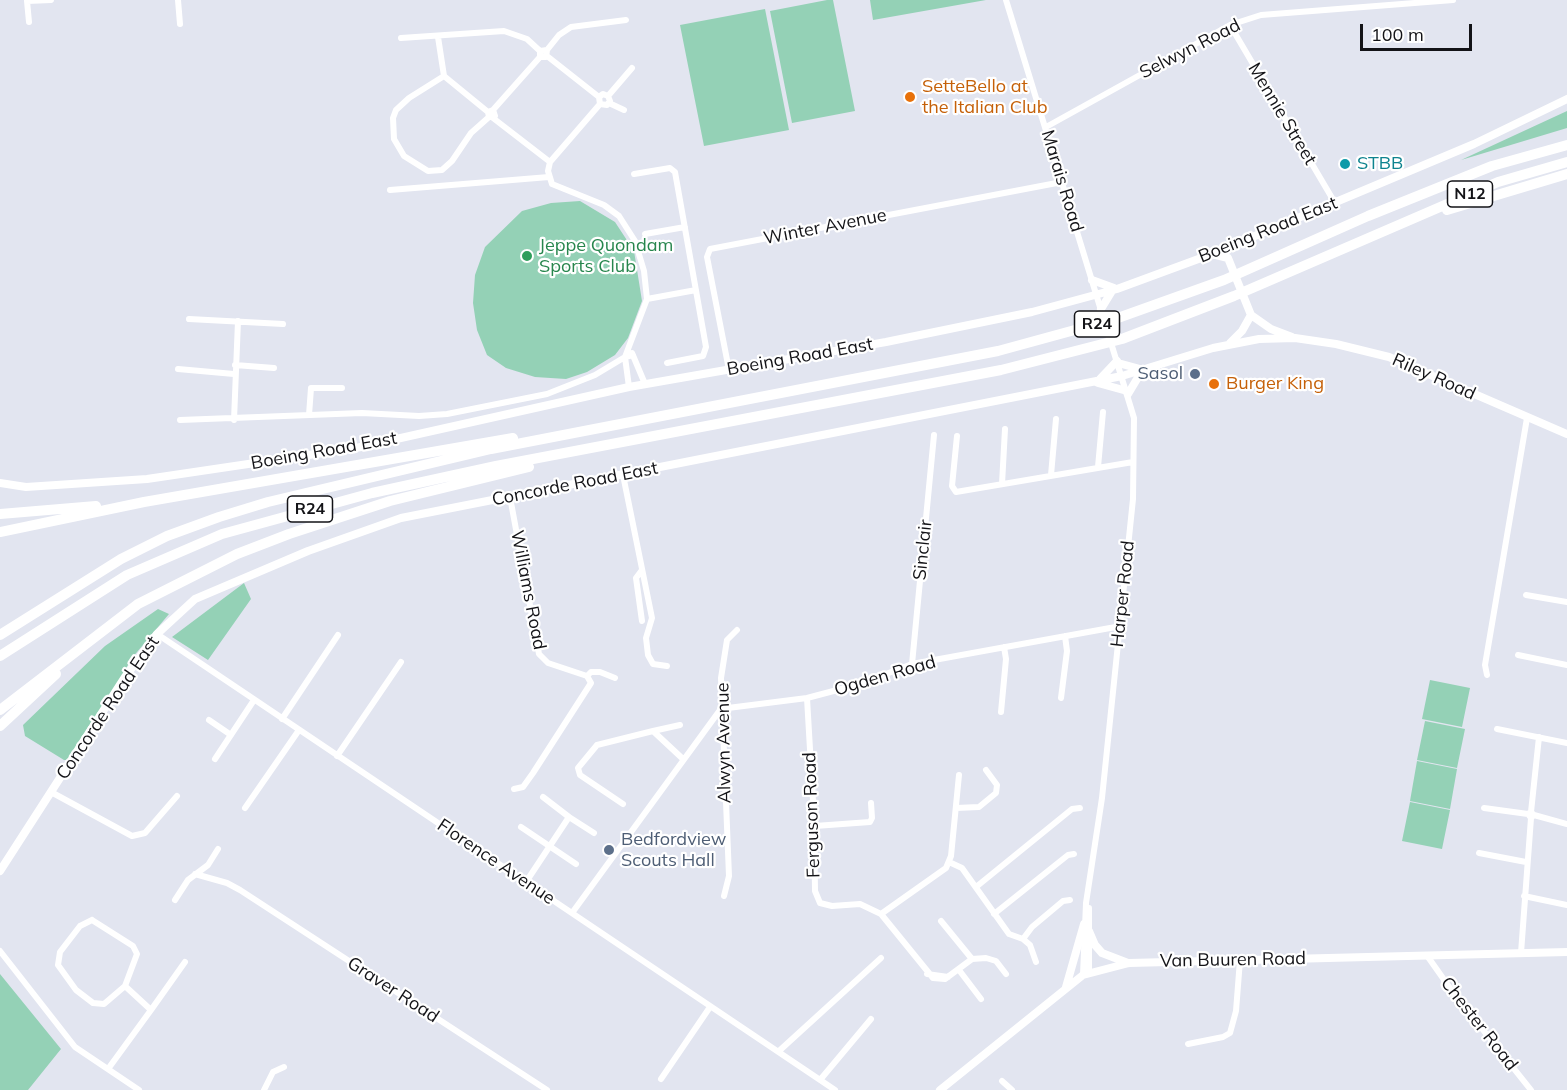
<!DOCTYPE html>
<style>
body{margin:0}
#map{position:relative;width:1567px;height:1090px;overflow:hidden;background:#e2e5f0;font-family:Mulish,sans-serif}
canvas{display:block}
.scale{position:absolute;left:1360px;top:24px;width:112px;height:27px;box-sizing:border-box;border:3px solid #131317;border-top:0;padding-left:8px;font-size:18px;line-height:21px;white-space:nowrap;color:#131317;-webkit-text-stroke:4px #fff;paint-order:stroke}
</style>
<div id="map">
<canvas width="1567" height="1090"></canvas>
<div class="scale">100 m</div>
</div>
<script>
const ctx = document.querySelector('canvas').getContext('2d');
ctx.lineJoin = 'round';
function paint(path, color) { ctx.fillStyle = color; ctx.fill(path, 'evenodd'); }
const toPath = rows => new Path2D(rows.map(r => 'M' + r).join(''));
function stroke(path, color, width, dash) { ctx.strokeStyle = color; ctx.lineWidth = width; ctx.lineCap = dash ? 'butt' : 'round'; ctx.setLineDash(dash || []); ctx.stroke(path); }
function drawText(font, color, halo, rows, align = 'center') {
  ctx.font = font + ' Mulish,sans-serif'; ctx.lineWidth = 4.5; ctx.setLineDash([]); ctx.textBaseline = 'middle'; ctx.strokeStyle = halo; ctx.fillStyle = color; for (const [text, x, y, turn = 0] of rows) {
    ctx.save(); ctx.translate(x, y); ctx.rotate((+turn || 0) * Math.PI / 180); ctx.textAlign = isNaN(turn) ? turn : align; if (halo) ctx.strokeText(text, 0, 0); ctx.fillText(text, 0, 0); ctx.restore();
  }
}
const green = toPath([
 [827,0,833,0,855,111,792,123,770,11],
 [870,0,986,0,873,20],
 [765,9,789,130,704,146,680,25],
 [1567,111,1567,128,1461,160],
 [580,201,615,222,634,251,642,301,628,338,615,355,587,372,566,379,535,377,506,368,487,355,477,330,473,303,475,275,485,247,522,211,551,203],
 [244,583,251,599,208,660,172,637],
 [158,609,169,614,132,658,74,760,64,760,25,736,23,725,105,646],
 [1430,680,1470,688,1462,727,1422,719],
 [1425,721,1465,729,1457,768,1417,760],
 [1417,761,1457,769,1450,809,1410,801],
 [1410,802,1450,810,1442,849,1402,841],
 [0,974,61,1049,28,1090,0,1090]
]);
const minor = toPath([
 [178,0,180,24],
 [1006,0,1134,418,1133,499,1102,798,1086,903,1083,975],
 [29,22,27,1,51,0],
 [1230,25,1335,203],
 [438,37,444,76,488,112],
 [401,38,504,31,527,39,540,51],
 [547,50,559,35,571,27,626,20],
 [547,56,599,97],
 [444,76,409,98,396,110,393,118,394,139,404,156,428,171,442,170,452,161,471,133,489,117,495,116,493,110,488,112,489,117],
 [608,96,632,68],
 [609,103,624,110],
 [600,104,607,105,610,101,608,96,603,94,599,97,600,104,550,162,548,171,552,184,604,205,619,216,635,241,644,271,647,299,625,357,629,387],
 [493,110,540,57,540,51,547,50,546,57,540,57],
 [493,118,550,162],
 [1046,127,1230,25,1261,15,1453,0],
 [634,174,670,168,675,172,706,347,703,356,667,363],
 [390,190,549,177],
 [645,234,685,227],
 [647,299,696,290],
 [189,319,283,324],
 [632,353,645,384],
 [235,365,274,368],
 [178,369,234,374],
 [729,370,707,257,710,249,1062,182],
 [309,415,311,388,342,388],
 [180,420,362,413,419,416,447,414,547,394,595,375,625,357,633,355],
 [234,420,238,321],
 [957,436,952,486,956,492,1133,462],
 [1098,467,1103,412],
 [623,475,652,618,646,638,648,655,653,664,667,666],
 [1051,475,1056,419],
 [1002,484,1005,429],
 [510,497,539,654,548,663,587,676,591,683,533,773,523,787,514,789],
 [642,570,636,578,642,621],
 [1526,595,1567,602],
 [157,634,835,1090],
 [1518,655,1567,665],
 [912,664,934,435],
 [1487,675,1485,665,1527,418],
 [587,676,591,672,600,672,615,678],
 [807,698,814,818,815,891,820,903,832,906,860,904,881,914,946,868,951,856,959,775],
 [1061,698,1067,651,1065,636],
 [720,709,807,698,860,684,912,664,1121,626],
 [1001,712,1006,659,1004,647],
 [282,719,338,635],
 [209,720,231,735],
 [680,725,653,731,683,759],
 [1497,729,1567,743],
 [337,756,401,662],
 [215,759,254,700],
 [51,792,132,836,145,833,177,796],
 [623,804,580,775,578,768,597,745,653,731],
 [245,808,299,730],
 [956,808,979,807,996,793,997,785,986,770],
 [1484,808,1528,814],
 [1531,812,1539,737],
 [1534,815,1567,824],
 [569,817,594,833],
 [815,826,870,822,872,818,871,803],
 [521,827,576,864],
 [1479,853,1526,862],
 [949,862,962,868,1009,934,1023,939,1030,945,1036,962],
 [195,874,227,883,240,890,547,1090],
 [526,882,569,817,543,797],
 [976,887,1072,809,1080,808],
 [724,896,729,876,721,678,727,640,737,630],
 [1524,896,1567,905],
 [175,900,188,880,208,865,218,849],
 [1089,908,1089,972],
 [572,913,720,710],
 [881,914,933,978,945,979,972,959,986,958,996,961,1006,974],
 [994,914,1068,855,1074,854],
 [92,920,133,946,137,954,125,986,104,1004,93,1003,76,990,58,965,60,952,80,926,92,920],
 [941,921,972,959],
 [1023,939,1032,927,1063,901,1070,900],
 [0,951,75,1047,139,1090],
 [1521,953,1531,818,1528,814,1531,812,1534,815,1531,818],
 [1428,957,1452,991,1531,1090],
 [959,970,981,999],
 [927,974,948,977],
 [151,1010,185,962],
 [1188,1044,1223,1037,1230,1033,1236,1011,1240,960],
 [779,1051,881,958],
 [108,1069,151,1010,125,986],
 [661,1079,710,1007],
 [820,1080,871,1019],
 [1002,1081,1012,1090],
 [264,1090,273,1072,284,1067]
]);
const secondary = toPath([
 [1212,254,1228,258,1251,315,1271,329,1292,337],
 [1092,280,1114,288],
 [1101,309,1112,291],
 [1230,343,1242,331,1251,315],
 [1118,363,1140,369],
 [1100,379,1117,361],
 [1098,383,1127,391],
 [1128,394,1143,369],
 [0,483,26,487,147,479,356,448,629,387,886,342,1032,312,1117,289,1212,254,1474,144,1567,99],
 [0,871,125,677,157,634,195,599,308,551,401,518,1122,376,1213,348,1259,339,1295,338,1336,344,1389,357,1567,434],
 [1089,931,1095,945,1102,953,1128,963],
 [1066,987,1084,924],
 [940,1090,1083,975,1129,963,1567,952]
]);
const motorway = toPath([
 [1447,210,1567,174],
 [0,514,96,506],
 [0,532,144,502,513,438],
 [0,635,121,559,167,536,219,517,268,502,491,449,998,351,1115,319,1224,280,1368,216,1492,166,1567,145],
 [0,656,127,575,222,534,372,493,496,466,1001,370,1122,339,1234,296,1498,182,1567,162],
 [0,710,138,604,237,554,289,534,390,501,529,467],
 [0,726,56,674]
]);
const markers = [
 [910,97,6,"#e8710a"],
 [1345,164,6,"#0f9aa8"],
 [527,256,6,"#2e9e5b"],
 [1195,374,6,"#5c6f8a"],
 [1214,384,6,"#e8710a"],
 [609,850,6,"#5c6f8a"]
];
const shields = [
 [1470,194,45],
 [1097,324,45],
 [310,509,45]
];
const shieldNames = [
 ["N12",1470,194],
 ["R24",1097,324],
 ["R24",310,509]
];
const streetNames = [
 ["Selwyn Road",1190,49,-27],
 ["Mennie Street",1282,114,59],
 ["Marais Road",1062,181,73],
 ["Winter Avenue",825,227,-11],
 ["Boeing Road East",1268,230,-22],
 ["Boeing Road East",800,357,-10],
 ["Riley Road",1434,377,24],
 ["Boeing Road East",324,451,-10],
 ["Concorde Road East",575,484,-11],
 ["Sinclair",923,550,-84],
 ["Williams Road",528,590,79],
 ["Harper Road",1123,594,-84],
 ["Ogden Road",885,676,-16],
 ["Concorde Road East",108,708,-56],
 ["Alwyn Avenue",724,743,-91],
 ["Ferguson Road",812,815,-92],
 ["Florence Avenue",496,862,34],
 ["Van Buuren Road",1233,960,-1],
 ["Graver Road",393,990,33],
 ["Chester Road",1479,1024,52]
];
const foodNames = [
 ["SetteBello at",922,87],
 ["the Italian Club",922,108],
 ["Burger King",1226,384]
];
const cultureNames = [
 ["STBB",1357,164]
];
const leisureNames = [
 ["Jeppe Quondam",539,246],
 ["Sports Club",539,267]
];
const serviceNames = [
 ["Sasol",1183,374],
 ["Bedfordview",621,840,"left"],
 ["Scouts Hall",621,861,"left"]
];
paint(green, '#94d1b6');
stroke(minor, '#fff', 6);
stroke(secondary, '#fff', 8);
stroke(motorway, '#fff', 10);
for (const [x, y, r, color] of markers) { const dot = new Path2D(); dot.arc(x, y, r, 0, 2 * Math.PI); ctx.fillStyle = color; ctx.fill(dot); stroke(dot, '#fff', 2); }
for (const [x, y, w] of shields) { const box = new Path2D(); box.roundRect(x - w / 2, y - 13, w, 26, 4.5); ctx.fillStyle = '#fff'; ctx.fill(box); stroke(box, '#131317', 1.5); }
drawText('bold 16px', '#131317', null, shieldNames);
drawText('18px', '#131317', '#fff', streetNames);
drawText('18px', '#c56008', '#fff', foodNames, 'left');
drawText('18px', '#0d838f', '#fff', cultureNames, 'left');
drawText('18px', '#27864d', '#fff', leisureNames, 'left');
drawText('18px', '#4e5e75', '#fff', serviceNames, 'right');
</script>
